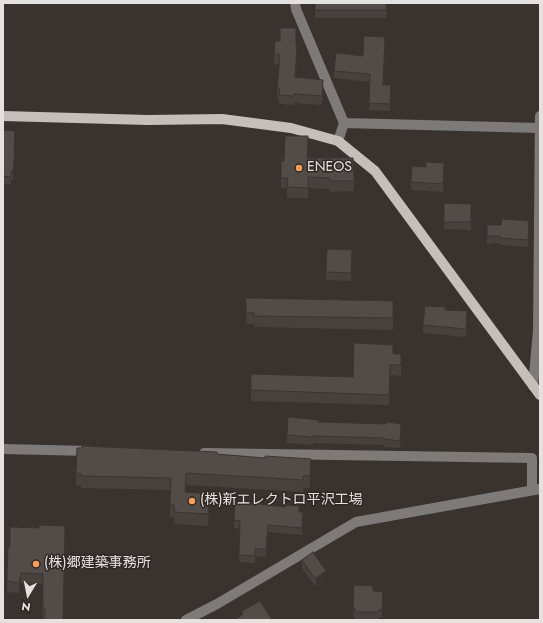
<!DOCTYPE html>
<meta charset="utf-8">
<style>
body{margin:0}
#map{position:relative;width:543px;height:623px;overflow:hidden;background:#39332f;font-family:Jost,sans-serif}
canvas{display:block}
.frame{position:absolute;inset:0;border:4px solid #e5e1df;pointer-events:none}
.north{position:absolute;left:8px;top:575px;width:40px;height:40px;-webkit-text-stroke:3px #2e2925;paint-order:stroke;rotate:190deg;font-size:11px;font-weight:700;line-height:16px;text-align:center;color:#e5e1df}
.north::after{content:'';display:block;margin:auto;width:14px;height:18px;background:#e5e1df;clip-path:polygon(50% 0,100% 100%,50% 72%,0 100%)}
</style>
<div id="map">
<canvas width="543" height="623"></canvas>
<div class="frame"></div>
<div class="north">N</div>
</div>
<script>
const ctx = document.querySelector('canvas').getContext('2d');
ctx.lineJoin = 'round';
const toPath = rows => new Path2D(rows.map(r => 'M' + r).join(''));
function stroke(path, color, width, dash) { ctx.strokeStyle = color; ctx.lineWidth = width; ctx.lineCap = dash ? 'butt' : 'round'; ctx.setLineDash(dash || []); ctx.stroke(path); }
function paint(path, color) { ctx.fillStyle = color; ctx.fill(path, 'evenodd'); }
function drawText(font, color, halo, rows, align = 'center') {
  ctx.font = font + ' Jost,"Noto Sans JP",sans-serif'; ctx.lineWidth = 3; ctx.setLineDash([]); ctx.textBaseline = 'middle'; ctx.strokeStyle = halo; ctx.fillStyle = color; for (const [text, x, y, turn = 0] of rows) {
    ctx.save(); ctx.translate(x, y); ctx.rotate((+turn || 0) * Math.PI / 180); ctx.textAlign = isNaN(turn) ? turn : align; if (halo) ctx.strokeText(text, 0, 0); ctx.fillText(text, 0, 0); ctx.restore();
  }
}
const minor = toPath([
 [295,3,296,9,344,123,338,141],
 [344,123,540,128],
 [533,386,538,331,540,116],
 [3,449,90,451],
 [204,453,532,458,532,490],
 [186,620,217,604,356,522,540,489]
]);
const major = toPath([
 [3,116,148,120,222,119,291,128,338,141,375,171,540,395]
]);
const wall = toPath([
 [315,3,386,3,387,18,315,18],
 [280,41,296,46,297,55,296,77,323,90,322,105,294,103,294,105,279,104,279,99,277,98,279,64,274,64,274,54],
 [385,45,383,85,391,93,390,111,369,110,370,82,334,78,334,71],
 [3,130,15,138,14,151,15,159,13,180,11,180,11,184,3,184],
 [308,158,354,181,354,191,330,192,330,189,308,188,308,198,287,198,287,188,281,188,281,161],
 [444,171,443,192,411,190,411,182],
 [444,203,471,204,471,230,444,229],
 [487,225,501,225,529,228,528,247,500,245,500,243,487,244],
 [352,250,351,281,326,280,326,272],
 [246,298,393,301,393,330,254,327,254,324,246,324],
 [445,310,467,319,466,337,423,333,423,325],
 [393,354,401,365,401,376,390,375,389,405,251,401,251,390,353,377],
 [319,422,401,432,400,448,384,447,384,445,313,443,313,445,287,443,287,435],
 [217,454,311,471,310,488,303,488,303,492,186,485,186,492,209,506,208,526,174,524,174,517,170,517,170,490,81,488,81,486,76,485,76,473],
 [299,512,303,520,302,535,268,532,266,557,255,556,255,563,239,562,240,528,234,528,234,520],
 [65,526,45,619,43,619,43,584,21,583,19,593,7,592,8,547,10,547,39,528],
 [302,560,326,579,316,585,314,585,302,568],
 [373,591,383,599,382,617,379,617,379,620,355,619,355,617,353,617,353,609]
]);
const shadedWall = toPath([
 [297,46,297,55,295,87,295,77],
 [323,80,323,90,322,105,322,96],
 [15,151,15,159,13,180,13,172],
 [401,424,401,432,400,448,400,441],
 [311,459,311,471,310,488,310,476],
 [186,473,186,485,185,504,185,492],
 [326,571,326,579,316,585,316,578],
 [21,573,21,583,19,593,19,583]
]);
const building = toPath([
 [315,3,386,3,387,10,315,10,315,3],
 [280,28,296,28,296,46,297,46,295,77,323,80,322,96,294,94,294,96,279,95,280,89,277,89,280,55,274,54,275,41,280,41,280,28],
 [364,36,385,37,383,85,391,85,390,104,369,103,370,74,334,71,336,53,363,56,364,36],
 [3,130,15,131,14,151,15,151,13,172,11,172,11,177,3,176,3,130],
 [285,136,308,136,307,158,353,158,354,181,330,181,330,178,308,177,308,188,287,187,288,178,281,178,281,161,284,161,285,136],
 [426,162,444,163,443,184,411,182,412,166,426,167,426,162],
 [444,203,471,204,471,222,444,222,444,203],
 [502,219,529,221,528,240,500,238,500,236,487,236,487,225,501,225,502,219],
 [327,249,352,250,351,273,326,272,327,249],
 [246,298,393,301,393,318,254,316,254,313,246,313,246,298],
 [425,306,445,307,445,310,467,311,466,329,423,325,425,306],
 [354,343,393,345,393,354,401,354,401,365,390,365,389,395,251,390,251,374,353,377,354,343],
 [288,417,319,420,318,422,386,424,388,422,401,424,400,441,384,439,384,438,313,436,313,437,287,435,288,417],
 [82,446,217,452,217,454,265,458,265,456,311,459,310,476,303,476,303,480,186,473,185,492,209,494,208,514,174,512,174,505,170,505,171,478,81,476,81,474,76,473,77,448,82,448,82,446],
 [235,501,285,507,285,505,299,506,299,512,303,512,302,528,268,525,266,549,255,549,255,556,239,555,240,521,234,520,235,501],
 [39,525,65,526,63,620,45,620,45,608,43,608,43,574,21,573,19,583,7,581,8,547,10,547,10,527,39,528,39,525],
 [313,552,326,571,316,578,314,577,302,560,313,552],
 [354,585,373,586,373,591,383,592,382,610,379,610,379,612,355,612,355,609,353,609,354,585],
 [260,601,272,620,235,620,243,614,242,611,260,601]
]);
const markers = [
 [299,168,4,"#fd9c56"],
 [192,501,4,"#fd9c56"],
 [36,564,4,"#fd9c56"]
];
const poiNames = [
 ["ENEOS",307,168],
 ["(株)新エレクトロ平沢工場",200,501],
 ["(株)郷建築事務所",44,564]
];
stroke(minor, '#7d7a78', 10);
stroke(major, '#c5bfbb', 10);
paint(wall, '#47413e');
paint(shadedWall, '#393532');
paint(building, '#524c48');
stroke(building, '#393532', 1);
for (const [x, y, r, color] of markers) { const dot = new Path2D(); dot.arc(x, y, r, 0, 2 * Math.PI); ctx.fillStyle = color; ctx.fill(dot); stroke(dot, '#2e2925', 1.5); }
drawText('14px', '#e5e1df', '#2e2925', poiNames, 'left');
</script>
